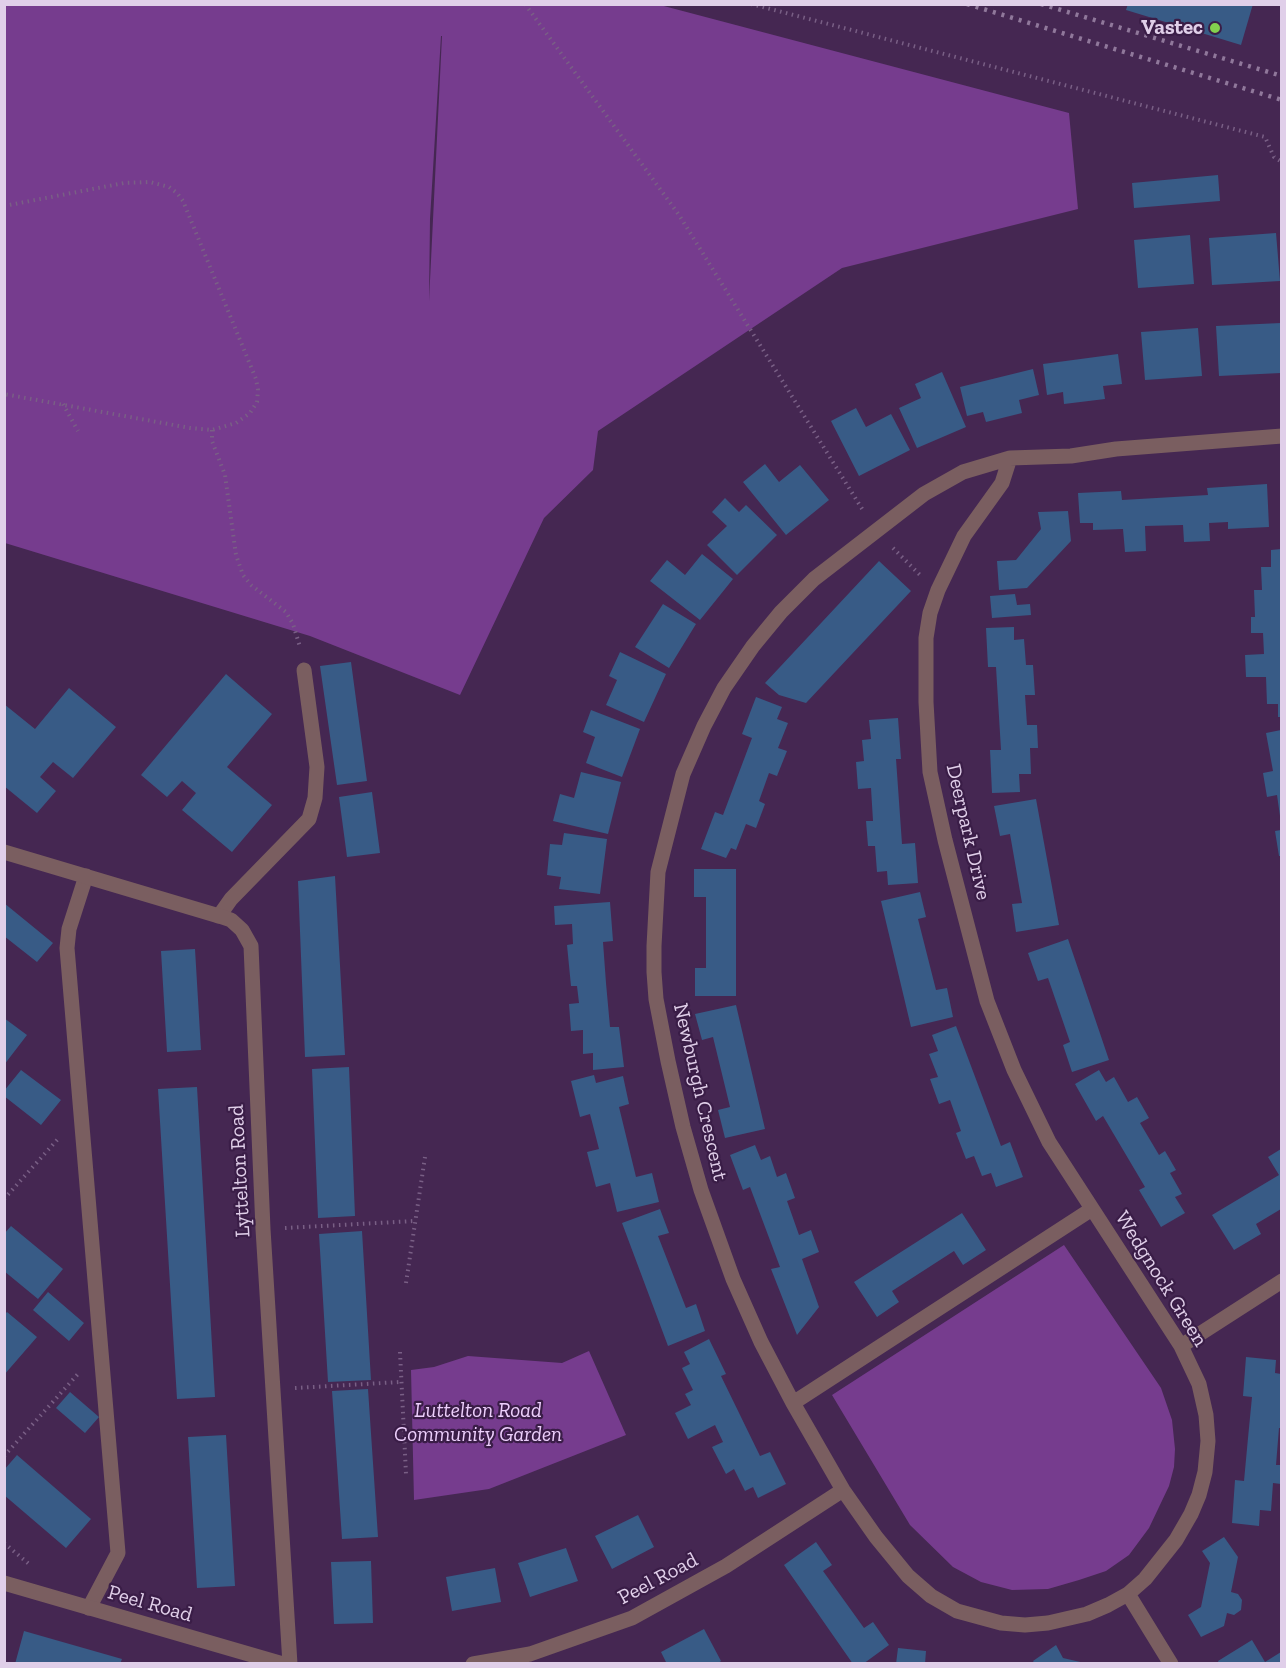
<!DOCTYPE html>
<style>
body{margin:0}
#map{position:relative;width:1286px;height:1668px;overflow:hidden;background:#452752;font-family:"Zilla Slab",serif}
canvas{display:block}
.frame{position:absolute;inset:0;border:6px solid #e0cfe9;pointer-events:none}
</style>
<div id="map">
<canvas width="1286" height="1668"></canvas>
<div class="frame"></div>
</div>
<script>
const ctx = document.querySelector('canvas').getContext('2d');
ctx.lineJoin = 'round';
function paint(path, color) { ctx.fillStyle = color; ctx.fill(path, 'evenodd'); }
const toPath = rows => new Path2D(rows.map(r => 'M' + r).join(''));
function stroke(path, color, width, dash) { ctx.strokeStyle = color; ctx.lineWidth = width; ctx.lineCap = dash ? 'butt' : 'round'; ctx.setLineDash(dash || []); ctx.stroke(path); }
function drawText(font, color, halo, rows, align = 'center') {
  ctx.font = font + ' "Zilla Slab",serif'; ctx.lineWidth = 4.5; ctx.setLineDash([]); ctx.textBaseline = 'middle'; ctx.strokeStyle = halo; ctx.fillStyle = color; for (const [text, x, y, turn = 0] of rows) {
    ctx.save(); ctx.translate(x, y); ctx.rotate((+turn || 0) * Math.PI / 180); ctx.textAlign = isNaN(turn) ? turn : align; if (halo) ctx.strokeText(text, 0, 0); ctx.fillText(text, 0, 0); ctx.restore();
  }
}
const green = toPath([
 [4,5,660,5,1069,113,1078,209,842,268,598,431,593,470,544,518,460,695,310,636,5,543],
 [441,36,442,36,429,301,430,219],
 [1064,1245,1161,1388,1172,1420,1175,1449,1174,1467,1169,1486,1149,1528,1129,1555,1106,1571,1079,1580,1048,1589,1012,1590,981,1582,953,1567,910,1525,832,1395],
 [589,1351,626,1435,489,1489,414,1500,411,1370,434,1367,468,1356,562,1363]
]);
const building = toPath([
 [1128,4,1253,4,1241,45,1126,10],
 [1218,175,1220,201,1134,208,1132,183],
 [1276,233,1280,281,1212,285,1209,238],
 [1190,235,1194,284,1138,288,1134,240],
 [1281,323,1281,373,1219,376,1216,326],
 [1198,328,1202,376,1145,380,1141,332],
 [1118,354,1122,384,1103,386,1105,399,1064,404,1063,392,1047,395,1043,364],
 [1033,369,1039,395,1019,400,1022,413,986,422,983,412,967,416,960,387],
 [942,372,966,427,917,448,899,408,921,398,915,384],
 [856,408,866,427,891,414,910,450,859,476,831,421],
 [765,464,779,482,800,465,829,500,786,535,743,482],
 [1267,484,1269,527,1228,529,1228,522,1209,523,1210,541,1184,542,1183,525,1145,526,1146,551,1125,552,1123,529,1093,530,1093,523,1080,523,1078,493,1121,491,1122,500,1208,495,1207,488],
 [725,498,739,512,746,505,777,535,737,575,707,545,727,526,712,512],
 [1068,511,1071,541,1027,588,999,590,997,561,1016,560,1041,529,1038,512],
 [1281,549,1281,717,1278,717,1278,704,1267,704,1266,677,1246,677,1245,655,1264,654,1263,633,1251,633,1251,617,1255,617,1254,590,1262,590,1261,567,1271,567,1271,550],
 [702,554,733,579,700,620,650,581,667,560,685,575],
 [879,561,911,591,806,703,779,695,765,683],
 [1015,594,1017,605,1030,604,1031,615,992,618,990,596],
 [663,604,696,624,669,668,635,647],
 [1014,627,1014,640,1024,639,1026,665,1033,665,1035,695,1025,695,1027,725,1037,725,1038,748,1030,748,1031,774,1019,774,1020,792,992,793,990,750,1001,750,996,667,988,667,986,628],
 [620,652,666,674,644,722,606,705,617,680,609,676],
 [351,662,367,781,337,785,320,666],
 [226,674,272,714,227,767,272,805,232,852,182,810,196,793,182,781,167,797,141,775],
 [69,688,116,727,73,778,53,762,40,777,56,791,37,813,4,786,4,704,35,729],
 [756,697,782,707,777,719,788,723,778,748,787,751,777,776,769,773,759,801,765,804,756,828,746,824,736,850,731,848,726,858,701,849,715,812,723,815,752,738,742,734],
 [591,710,640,729,622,777,586,763,595,737,583,732],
 [898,718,901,759,896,759,902,844,915,843,918,883,888,885,887,871,877,872,875,846,868,846,866,821,873,821,871,788,858,789,856,762,864,761,862,740,871,739,869,720],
 [1281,730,1281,816,1280,816,1277,795,1267,797,1263,773,1273,771,1266,733],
 [581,772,621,782,608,834,553,821,560,794,574,798],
 [372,792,380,853,347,857,339,797],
 [1036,799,1059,925,1016,932,1012,904,1022,903,1010,834,1000,836,994,806],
 [1281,830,1281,856,1279,856,1275,831],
 [564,833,607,839,600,894,559,889,561,877,547,875,550,844,562,845],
 [694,869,736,869,736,996,695,996,695,968,706,968,706,897,694,897],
 [335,876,345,1055,305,1057,298,881],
 [920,892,926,917,918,919,936,990,947,988,953,1017,911,1027,881,901],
 [610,902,613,941,603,942,606,983,610,1027,619,1027,624,1067,593,1070,593,1053,583,1054,583,1030,571,1031,569,1004,579,1003,577,986,571,986,567,945,573,944,572,924,555,925,554,906],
 [4,903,53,943,37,962,4,936],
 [1068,939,1109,1060,1072,1072,1063,1045,1070,1042,1048,978,1038,981,1028,953],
 [195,949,201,1050,167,1052,161,951],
 [736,1005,765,1129,725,1138,718,1110,730,1107,713,1037,702,1040,695,1014],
 [4,1018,27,1035,4,1065],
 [956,1026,1001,1146,1010,1142,1023,1177,996,1187,991,1173,982,1176,974,1156,966,1159,956,1133,961,1131,950,1100,939,1104,930,1079,938,1077,929,1054,938,1051,932,1035],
 [349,1067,355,1216,318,1218,312,1069],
 [21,1070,61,1100,41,1125,4,1096,4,1091],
 [1099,1070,1106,1082,1114,1077,1128,1102,1137,1097,1149,1118,1140,1123,1159,1155,1165,1151,1176,1170,1170,1173,1182,1194,1175,1197,1185,1213,1161,1227,1139,1190,1145,1187,1103,1116,1096,1121,1075,1084],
 [594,1075,596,1083,623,1076,629,1104,619,1107,636,1177,652,1173,659,1202,617,1212,610,1183,596,1187,587,1152,599,1149,590,1114,580,1117,571,1081],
 [197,1087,215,1397,177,1399,158,1089],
 [755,1145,761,1160,770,1156,777,1177,786,1173,795,1198,787,1201,799,1235,811,1230,819,1252,802,1259,819,1307,797,1335,771,1269,780,1267,750,1187,743,1190,730,1155],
 [1281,1149,1281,1209,1256,1224,1261,1234,1234,1250,1212,1215,1279,1175,1268,1157],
 [660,1209,669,1233,658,1236,686,1308,696,1304,705,1331,668,1346,622,1223],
 [962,1213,986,1250,963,1265,954,1251,892,1291,899,1302,877,1317,854,1282],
 [11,1226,63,1269,38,1299,4,1271,4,1234],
 [362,1231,371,1380,328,1382,319,1234],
 [48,1292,84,1323,69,1341,33,1310],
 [7,1312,37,1337,4,1375,4,1315],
 [709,1339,726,1374,721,1376,760,1456,770,1452,786,1484,758,1498,753,1487,745,1491,734,1469,726,1474,712,1447,723,1442,715,1425,688,1439,675,1413,691,1405,685,1394,693,1390,682,1368,690,1364,684,1352],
 [1246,1357,1276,1360,1275,1373,1281,1374,1281,1428,1279,1428,1276,1465,1281,1465,1281,1484,1273,1483,1271,1511,1260,1510,1259,1526,1232,1523,1235,1480,1244,1481,1248,1438,1252,1397,1243,1396],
 [368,1389,378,1537,342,1539,332,1391],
 [70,1392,99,1417,85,1433,56,1408],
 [226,1435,235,1586,197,1588,188,1437],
 [17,1455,91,1519,66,1548,4,1495,4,1470],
 [638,1515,654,1547,612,1569,595,1536],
 [1224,1537,1238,1557,1231,1592,1238,1594,1242,1600,1241,1610,1234,1615,1227,1613,1224,1626,1201,1637,1188,1615,1201,1607,1210,1563,1202,1551],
 [816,1542,832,1565,823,1571,846,1603,864,1628,873,1622,889,1645,863,1664,853,1664,784,1565],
 [566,1548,578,1581,530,1597,518,1563],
 [371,1561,373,1623,334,1624,331,1562],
 [495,1568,501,1602,452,1611,446,1577],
 [704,1629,721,1661,717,1664,667,1664,661,1652],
 [24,1631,122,1659,120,1664,15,1664],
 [1252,1640,1265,1662,1281,1652,1281,1664,1219,1664,1218,1661],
 [1056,1645,1063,1658,1089,1664,1035,1664,1033,1661],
 [898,1648,926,1651,925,1664,896,1664]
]);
const path = toPath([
 [525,4,679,215,864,512],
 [751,4,1265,137,1274,157,1282,162],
 [4,206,124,183,150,182,169,187,177,193,183,201,256,379,258,390,257,402,250,413,236,423,212,430,190,428,4,394],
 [63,404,78,431],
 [212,430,212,441,225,475,236,555,243,575,251,585,286,612,293,624,300,647],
 [893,548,920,575],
 [4,610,4,614],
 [4,1199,58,1139],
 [285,1228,414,1221],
 [406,1283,425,1157],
 [400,1352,406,1474],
 [295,1388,400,1382],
 [4,1456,78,1374],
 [4,1543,29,1564]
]);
const service = toPath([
 [86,876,69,929,67,948,118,1553,89,1608],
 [219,916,231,899,309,819,315,798,317,767,304,670]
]);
const minor = toPath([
 [1010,458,1002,483,964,536,938,590,930,613,926,638,926,702,930,772,945,840,987,1001,1014,1070,1049,1142,1181,1346,1199,1384,1206,1415,1208,1441,1205,1472,1199,1495,1191,1514,1176,1540,1145,1579,1128,1594,1108,1605,1087,1614,1048,1623,1025,1625,1001,1623,957,1611,931,1596,908,1576,876,1537,843,1490,793,1403,761,1342,733,1279,701,1190,683,1127,668,1061,656,999,654,972,654,946,658,872,683,774,704,726,724,688,753,646,781,612,814,579,924,494,963,472,1010,458,1071,456,1116,449,1282,436],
 [4,852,219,916,231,920,242,930,251,946,263,1229,290,1664],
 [1181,1346,1282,1281],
 [793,1403,1092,1209],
 [4,1583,283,1664],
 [1128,1594,1171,1664],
 [473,1664,530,1654,632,1618,726,1566,843,1490]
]);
const rail = toPath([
 [967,4,1282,100],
 [1041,4,1282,76]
]);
const markers = [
 [1215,28,6,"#83d04e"]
];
const poiNames = [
 ["Vastec",1203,28]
];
const streetNames = [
 ["Deerpark Drive",968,832,77],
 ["Newburgh Crescent",700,1092,77],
 ["Lyttelton Road",240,1171,-93],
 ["Wedgnock Green",1161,1279,58],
 ["Peel Road",658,1579,-28],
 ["Peel Road",150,1604,16]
];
const parkNames = [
 ["Luttelton Road",478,1411],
 ["Community Garden",478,1435]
];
paint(green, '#763c8e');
paint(building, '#385b86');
stroke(path, '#795f85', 4, [1.5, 4.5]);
stroke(service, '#7a5e60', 15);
stroke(minor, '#7a5e60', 15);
stroke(rail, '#90789b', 4.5, [3, 6]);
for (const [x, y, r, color] of markers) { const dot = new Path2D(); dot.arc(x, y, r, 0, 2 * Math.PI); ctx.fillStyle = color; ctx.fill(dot); stroke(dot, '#3a1d47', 2); }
drawText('bold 21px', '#e0cfe9', '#3a1d47', poiNames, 'right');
drawText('21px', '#e0cfe9', '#3a1d47', streetNames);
drawText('italic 21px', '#edcffc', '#3a1d47', parkNames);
</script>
